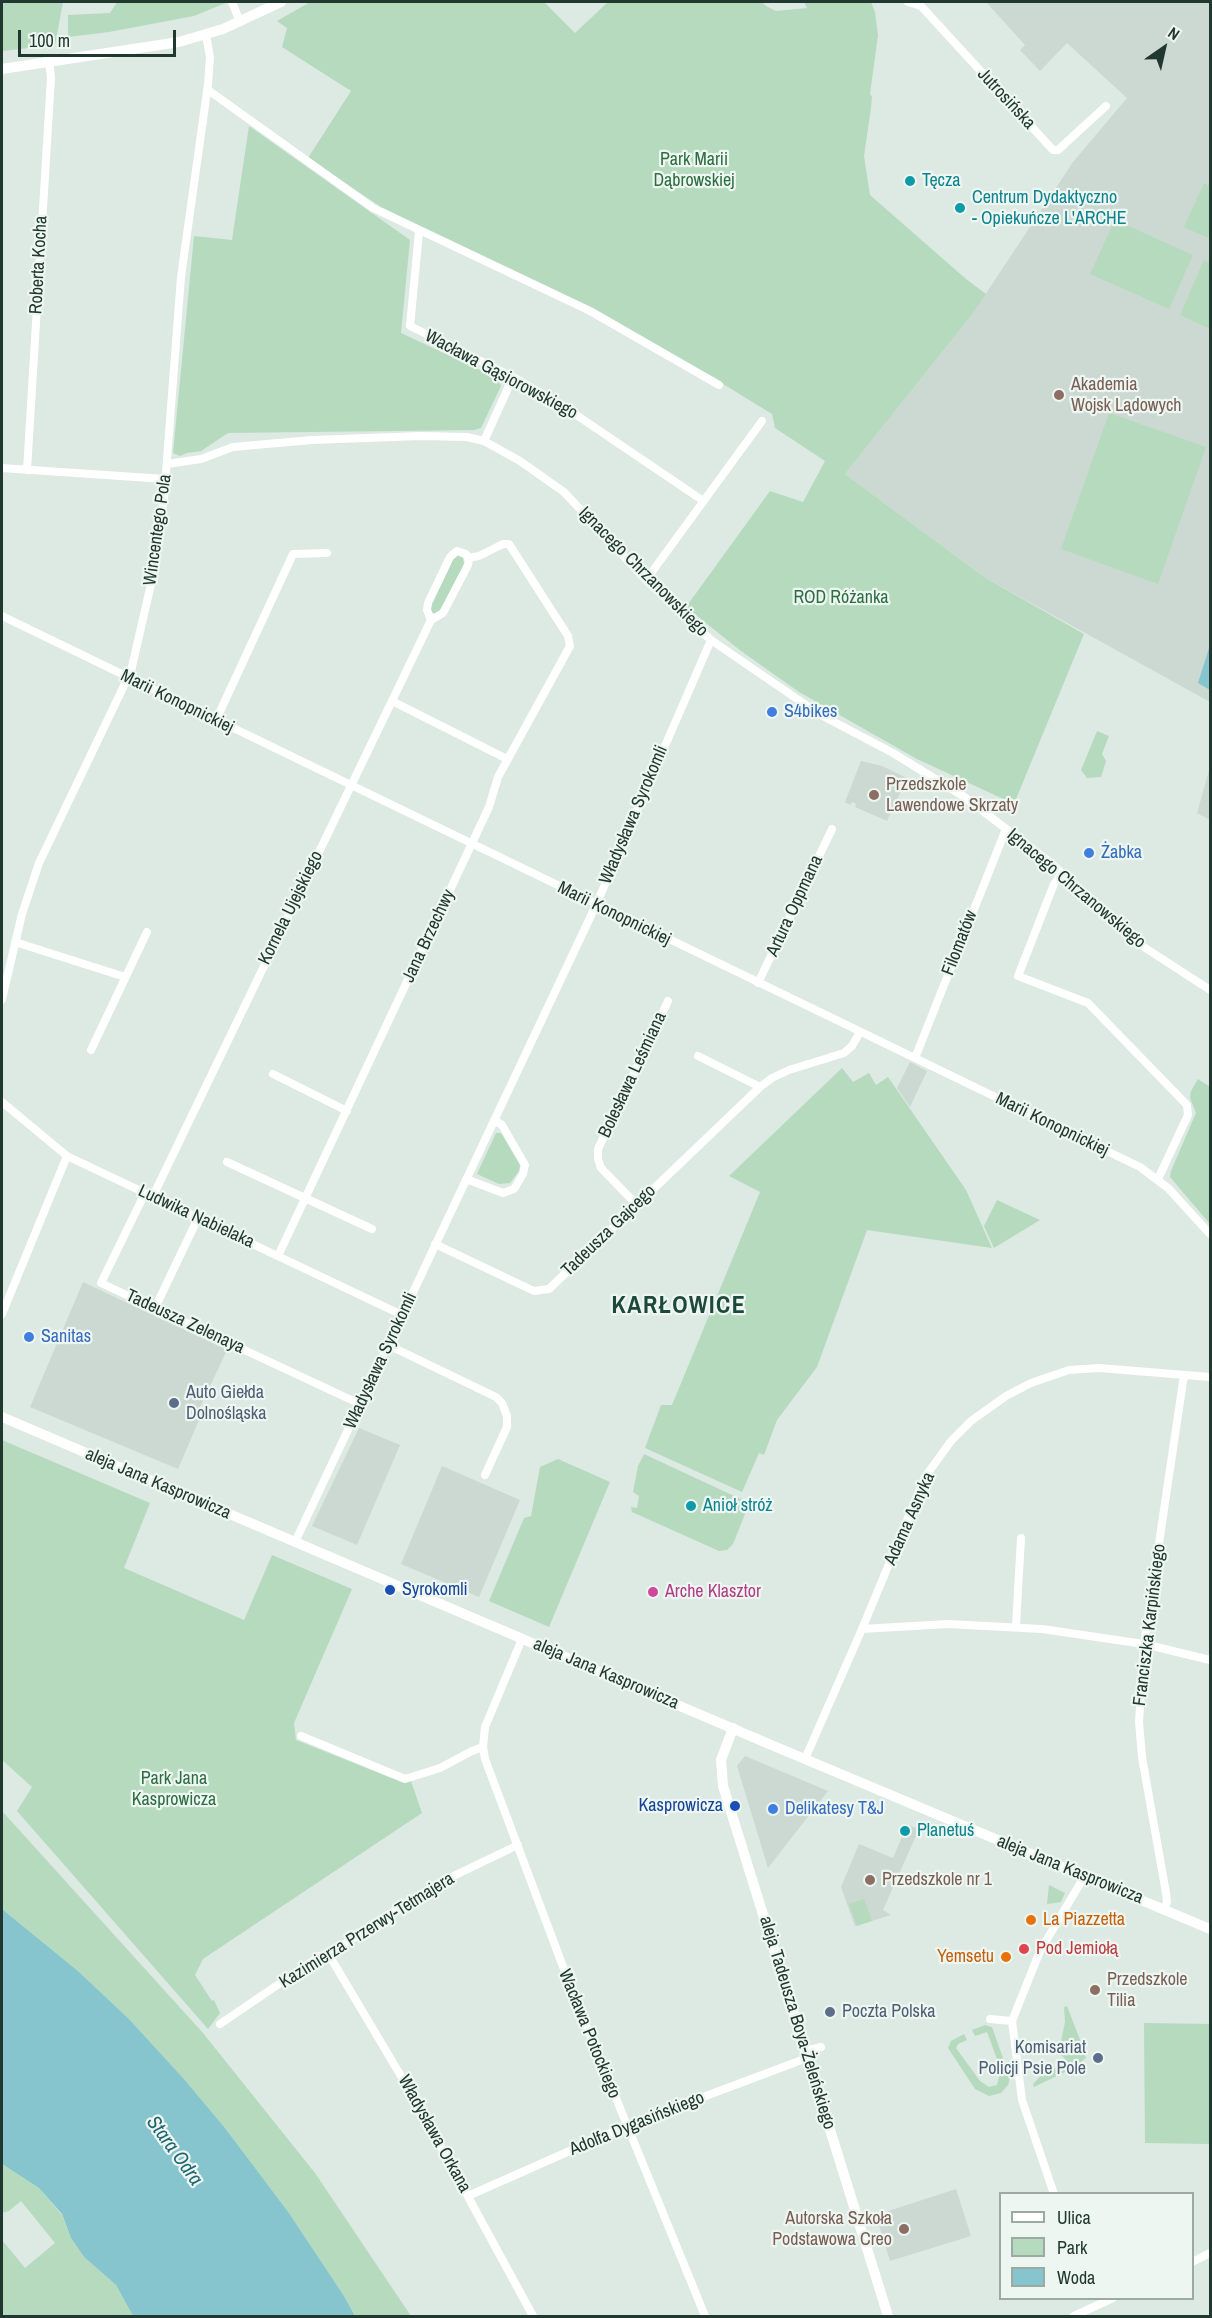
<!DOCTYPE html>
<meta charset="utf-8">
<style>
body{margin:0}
#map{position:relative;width:1212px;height:2318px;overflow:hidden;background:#dde9e3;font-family:"Archivo Narrow",sans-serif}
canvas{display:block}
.frame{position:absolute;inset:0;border:3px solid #203830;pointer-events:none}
.legend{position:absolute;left:999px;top:2192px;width:195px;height:108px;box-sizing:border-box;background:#eef6f1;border:2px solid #9caaa4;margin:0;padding:8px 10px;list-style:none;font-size:18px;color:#203830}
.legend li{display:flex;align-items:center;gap:12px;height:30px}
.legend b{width:30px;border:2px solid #9caaa4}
.north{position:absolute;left:1134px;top:18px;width:60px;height:60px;-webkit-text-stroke:4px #eef6f1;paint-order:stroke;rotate:34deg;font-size:16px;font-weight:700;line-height:24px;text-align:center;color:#203830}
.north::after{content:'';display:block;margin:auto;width:21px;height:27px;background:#203830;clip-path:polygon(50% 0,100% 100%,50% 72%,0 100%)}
.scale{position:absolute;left:18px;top:30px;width:158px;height:27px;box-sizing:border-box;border:3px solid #203830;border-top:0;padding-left:8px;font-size:18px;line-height:21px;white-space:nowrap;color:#203830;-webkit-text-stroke:4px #eef6f1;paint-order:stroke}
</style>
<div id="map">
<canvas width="1212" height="2318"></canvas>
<div class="frame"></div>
<ul class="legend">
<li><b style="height:8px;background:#fff"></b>Ulica</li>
<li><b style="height:16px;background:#b6dabe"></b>Park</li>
<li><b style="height:16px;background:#86c5cd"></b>Woda</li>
</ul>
<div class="north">N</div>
<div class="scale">100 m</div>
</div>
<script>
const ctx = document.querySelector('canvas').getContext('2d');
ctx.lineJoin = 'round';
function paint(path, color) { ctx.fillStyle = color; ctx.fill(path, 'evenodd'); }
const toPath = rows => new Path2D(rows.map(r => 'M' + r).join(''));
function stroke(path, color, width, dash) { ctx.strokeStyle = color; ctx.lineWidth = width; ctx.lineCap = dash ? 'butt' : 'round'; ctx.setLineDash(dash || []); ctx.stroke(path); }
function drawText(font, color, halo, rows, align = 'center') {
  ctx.font = font + ' "Archivo Narrow",sans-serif'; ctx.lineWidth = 4.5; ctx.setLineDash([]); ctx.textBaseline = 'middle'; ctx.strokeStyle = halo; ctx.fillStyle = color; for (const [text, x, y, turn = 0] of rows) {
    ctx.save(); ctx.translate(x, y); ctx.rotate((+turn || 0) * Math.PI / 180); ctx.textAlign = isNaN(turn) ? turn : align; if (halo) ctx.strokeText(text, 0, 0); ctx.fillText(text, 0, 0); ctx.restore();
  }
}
const built = toPath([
 [986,2,1210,2,1210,702,984,577,845,474,971,316,1073,162,1127,98,1067,43,1040,71,1020,50,1025,45],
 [861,761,882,766,907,778,887,821,855,807,856,804,852,802,850,805,845,802],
 [1210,767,1210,820,1197,813],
 [910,1062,927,1071,910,1107,897,1088],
 [83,1282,227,1350,195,1418,199,1420,178,1469,30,1407],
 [359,1428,400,1445,357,1545,312,1526],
 [442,1466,520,1500,479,1597,401,1564],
 [745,1756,828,1791,768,1868,737,1766],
 [907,1825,919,1829,883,1910,891,1915,855,1926,841,1887,859,1844,893,1858],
 [956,2189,971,2236,890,2261,876,2215]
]);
const green = toPath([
 [2,2,63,2,55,45,2,51],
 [117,2,228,2,194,16,109,32,68,37,68,15,110,13],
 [310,2,544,2,575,33,608,2,762,2,766,6,776,11,807,8,804,2,871,2,875,12,878,35,870,94,872,97,871,108,864,156,870,195,966,279,986,294,971,316,845,474,984,577,1084,634,1014,804,917,759,799,692,741,651,686,607,770,491,803,502,825,461,775,428,772,414,710,376,595,309,381,207,308,158,351,91,282,47,287,28,277,21],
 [249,126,410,240,401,333,497,378,501,386,481,428,474,430,228,433,201,451,187,453,180,456,173,453,194,236,232,240],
 [1204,183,1210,186,1210,239,1184,227],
 [1115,220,1193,255,1169,309,1090,274],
 [1204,260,1210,263,1210,329,1180,315],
 [1109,413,1206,447,1158,584,1061,549],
 [457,555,463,558,464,564,443,609,434,614,429,609,452,558],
 [1097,731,1109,736,1102,754,1106,761,1101,777,1087,778,1081,770],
 [842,1068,853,1082,869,1073,876,1085,888,1077,966,1190,992,1248,867,1230,817,1367,777,1420,764,1455,759,1453,742,1492,645,1448,661,1405,672,1405,760,1192,729,1176],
 [1198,1079,1210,1087,1210,1224,1170,1177,1171,1171,1196,1113,1190,1098,1191,1091],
 [496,1133,501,1133,520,1165,519,1171,510,1183,499,1184,477,1174],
 [997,1200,1040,1220,994,1248,984,1226],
 [2,1440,150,1503,124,1568,244,1620,272,1555,352,1589,294,1723,296,1740,394,1779,411,1781,422,1813,203,1959,195,1975,212,2001,214,2000,220,2013,208,2029,17,1811,32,1787,2,1760],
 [644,1454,747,1502,747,1509,733,1544,727,1550,719,1551,632,1512,631,1507,637,1508,639,1496,633,1492,638,1466],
 [558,1459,610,1482,549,1627,489,1601,524,1518,531,1516,540,1467],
 [2,1811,203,2033,315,2173,411,2316,355,2316,344,2296,289,2213,225,2128,184,2079,129,2019,78,1971,2,1909],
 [1049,1885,1065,1893,1061,1902,1047,1904],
 [864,1899,872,1921,857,1926,849,1904],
 [1067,2006,1082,2045,1082,2048,1060,2046,1065,2022,1064,2007],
 [1144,2023,1210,2024,1210,2144,1145,2143],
 [985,2025,992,2027,1010,2078,1008,2085,1001,2093,989,2096,975,2089,948,2048,951,2041,964,2034,967,2040,958,2044,956,2048,980,2081,989,2087,997,2085,1001,2070,987,2032,975,2036,972,2030],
 [1060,2050,1084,2052,1086,2058,1073,2068,1058,2051],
 [1048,2068,1071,2069,1034,2087,1033,2084],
 [2,2164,39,2188,62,2215,71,2238,84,2257,116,2285,133,2316,2,2316,2,2240,25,2268,55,2243,21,2201,9,2211,2,2213]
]);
const water = toPath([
 [1210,645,1210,690,1198,683],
 [2,1909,78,1971,129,2019,184,2079,225,2128,289,2213,344,2296,355,2316,133,2316,116,2285,84,2257,71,2238,62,2214,39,2188,2,2164]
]);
const minor = toPath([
 [232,2,240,22],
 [908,2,921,6,1053,150,1058,150,1106,106],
 [208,90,373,208,590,311,719,385],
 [419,232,410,326,513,377,563,406,702,500],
 [484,441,513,377],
 [167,464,201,459,233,447,312,440,421,436,467,437,484,441,520,461,564,492,646,580,711,640,819,714,893,753,963,796,1051,863,1133,940,1210,990],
 [2,468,165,479],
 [27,470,51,78,49,61],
 [646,580,762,421],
 [2,616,1140,1167,1168,1188,1210,1234],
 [392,701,507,759],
 [216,720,293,554,327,553],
 [1062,873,1054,884,1018,976,1088,1003,1187,1105,1188,1115,1158,1179],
 [15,942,125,977],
 [758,983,832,829],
 [2,999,22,914,39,863,131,671,151,584,164,498,181,277,208,84,210,57,206,35],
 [91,1050,147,932],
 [698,1056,760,1087],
 [915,1058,1006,829],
 [273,1074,347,1111],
 [2,1102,67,1156,402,1315],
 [227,1162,372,1229],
 [466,1179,503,1193,514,1189,523,1174,525,1165,502,1125,494,1120],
 [145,1193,101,1283,360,1404],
 [153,1196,431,620,443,613,468,565,469,560,466,554,457,551,450,557,428,603,427,610,431,620],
 [637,1205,601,1168,598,1159,598,1149,668,1001],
 [435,1244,534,1291,549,1289,760,1087,772,1078,789,1070,844,1053,852,1046,860,1032],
 [278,1256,489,807,498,777,570,646,568,636,509,544,503,544,479,556,468,558],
 [155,1308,198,1218],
 [2,1314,67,1156],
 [388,1345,496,1397,502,1403,507,1416,507,1427,485,1475],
 [295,1542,596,905,711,640],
 [1016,1626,1021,1538],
 [862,1629,948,1624,1042,1629,1144,1644,1210,1660],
 [522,1639,485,1727,483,1747,485,1759,571,1988,705,2316],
 [301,1736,405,1779,440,1768,472,1751,483,1747],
 [805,1759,862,1629,925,1477,951,1441,971,1421,1006,1396,1031,1383,1069,1370,1099,1368,1210,1377],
 [1164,1909,1167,1902,1166,1893,1142,1757,1139,1722,1144,1644,1184,1375],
 [329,1955,417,2103,533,2316],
 [990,2019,1012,2021,1040,1951,1084,1877],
 [1012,2021,1022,2100,1054,2194],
 [220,2024,320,1956,329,1955,375,1923,441,1882,518,1845],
 [805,2051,821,2047],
 [468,2196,626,2126,807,2058],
 [1192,2262,1210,2253],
 [1074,2316,1113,2298]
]);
const tertiary = toPath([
 [2,69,179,42,223,29,281,2],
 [2,1417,769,1744,1210,1929],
 [733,1728,721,1760,723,1786,888,2316]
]);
const markers = [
 [910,181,6,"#0f9aa8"],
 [960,208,6,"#0f9aa8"],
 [1059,395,6,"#8d6e63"],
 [772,712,6,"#3f7fe0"],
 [874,795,6,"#8d6e63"],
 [1089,853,6,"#3f7fe0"],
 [29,1337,6,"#3f7fe0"],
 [174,1403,6,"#5c6f8a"],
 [691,1506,6,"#0f9aa8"],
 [390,1590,6,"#1a4fb4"],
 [653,1592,6,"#d1479c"],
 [735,1806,6,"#1a4fb4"],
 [773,1809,6,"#3f7fe0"],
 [905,1831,6,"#0f9aa8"],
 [870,1880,6,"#8d6e63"],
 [1031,1920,6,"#e8710a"],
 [1024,1949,6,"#e0444e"],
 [1006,1957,6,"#e8710a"],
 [1095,1990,6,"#8d6e63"],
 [830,2012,6,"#5c6f8a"],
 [1098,2058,6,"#5c6f8a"],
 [904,2229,6,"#8d6e63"]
];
const streetNames = [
 ["Jutrosińska",1006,99,47],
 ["Roberta Kocha",39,265,-87],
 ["Wacława Gąsiorowskiego",501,375,28],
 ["Wincentego Pola",158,530,-82],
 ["Ignacego Chrzanowskiego",643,572,45],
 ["Marii Konopnickiej",177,702,26],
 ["Władysława Syrokomli",634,815,-67],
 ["Ignacego Chrzanowskiego",1076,889,40],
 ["Artura Oppmana",795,906,-65],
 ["Kornela Ujejskiego",291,908,-64],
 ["Marii Konopnickiej",614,914,26],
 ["Jana Brzechwy",429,936,-65],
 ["Filomatów",960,943,-69],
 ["Bolesława Leśmiana",633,1075,-65],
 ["Marii Konopnickiej",1052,1125,26],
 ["Ludwika Nabielaka",196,1217,25],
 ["Tadeusza Gajcego",609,1231,-44],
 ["Tadeusza Zelenaya",185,1322,25],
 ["Władysława Syrokomli",381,1361,-65],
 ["aleja Jana Kasprowicza",158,1484,23],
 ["Adama Asnyka",910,1519,-66],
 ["Franciszka Karpińskiego",1150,1625,-83],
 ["aleja Jana Kasprowicza",606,1674,23],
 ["aleja Jana Kasprowicza",1070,1870,22],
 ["Kazimierza Przerwy-Tetmajera",367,1931,-32],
 ["aleja Tadeusza Boya-Żeleńskiego",797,2023,73],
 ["Wacława Potockiego",589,2034,68],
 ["Adolfa Dygasińskiego",637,2124,-22],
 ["Władysława Orkana",434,2134,61]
];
const parkNames = [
 ["Park Marii",694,160],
 ["Dąbrowskiej",694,181],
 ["ROD Różanka",841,598],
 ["Park Jana",174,1779],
 ["Kasprowicza",174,1800]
];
const cultureNames = [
 ["Tęcza",922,181],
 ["Centrum Dydaktyczno",972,198],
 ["- Opiekuńcze L'ARCHE",972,219],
 ["Anioł stróż",703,1506],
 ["Planetuś",917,1831]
];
const educationNames = [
 ["Akademia",1071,385],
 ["Wojsk Lądowych",1071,406],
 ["Przedszkole",886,785],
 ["Lawendowe Skrzaty",886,806],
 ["Przedszkole nr 1",882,1880],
 ["Przedszkole",1107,1980],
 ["Tilia",1107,2001],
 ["Autorska Szkoła",892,2219,"right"],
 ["Podstawowa Creo",892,2240,"right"]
];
const shopNames = [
 ["S4bikes",784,712],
 ["Żabka",1101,853],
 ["Sanitas",41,1337],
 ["Delikatesy T&J",785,1809]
];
const serviceNames = [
 ["Auto Giełda",186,1393],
 ["Dolnośląska",186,1414],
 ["Poczta Polska",842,2012],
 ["Komisariat",1086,2048,"right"],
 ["Policji Psie Pole",1086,2069,"right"]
];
const transitNames = [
 ["Syrokomli",402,1590],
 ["Kasprowicza",723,1806,"right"]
];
const hotelNames = [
 ["Arche Klasztor",665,1592]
];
const foodNames = [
 ["La Piazzetta",1043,1920],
 ["Yemsetu",994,1957,"right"]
];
const healthNames = [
 ["Pod Jemiołą",1036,1949]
];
const waterNames = [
 ["Stara Odra",174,2151,54]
];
const districtNames = [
 ["KARŁOWICE",679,1307]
];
paint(built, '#ccd8d2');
paint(green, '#b6dabe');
paint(water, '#86c5cd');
stroke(minor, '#fff', 8);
stroke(tertiary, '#fff', 10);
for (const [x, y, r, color] of markers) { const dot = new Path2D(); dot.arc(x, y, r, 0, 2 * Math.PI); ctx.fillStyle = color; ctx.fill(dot); stroke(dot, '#eef6f1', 2); }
drawText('18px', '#203830', '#eef6f1', streetNames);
drawText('18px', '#2c6d42', '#eef6f1', parkNames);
drawText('18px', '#0d838f', '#eef6f1', cultureNames, 'left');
drawText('18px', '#785e54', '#eef6f1', educationNames, 'left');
drawText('18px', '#366cbe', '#eef6f1', shopNames, 'left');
drawText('18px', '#4e5e75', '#eef6f1', serviceNames, 'left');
drawText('18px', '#164399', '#eef6f1', transitNames, 'left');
drawText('18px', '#b23c85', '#eef6f1', hotelNames, 'left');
drawText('18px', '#c56008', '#eef6f1', foodNames, 'left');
drawText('18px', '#be3a42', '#eef6f1', healthNames, 'left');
drawText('italic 20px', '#1d6671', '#eef6f1', waterNames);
ctx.letterSpacing = '1.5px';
drawText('bold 24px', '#1d483c', '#eef6f1', districtNames);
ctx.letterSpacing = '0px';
</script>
